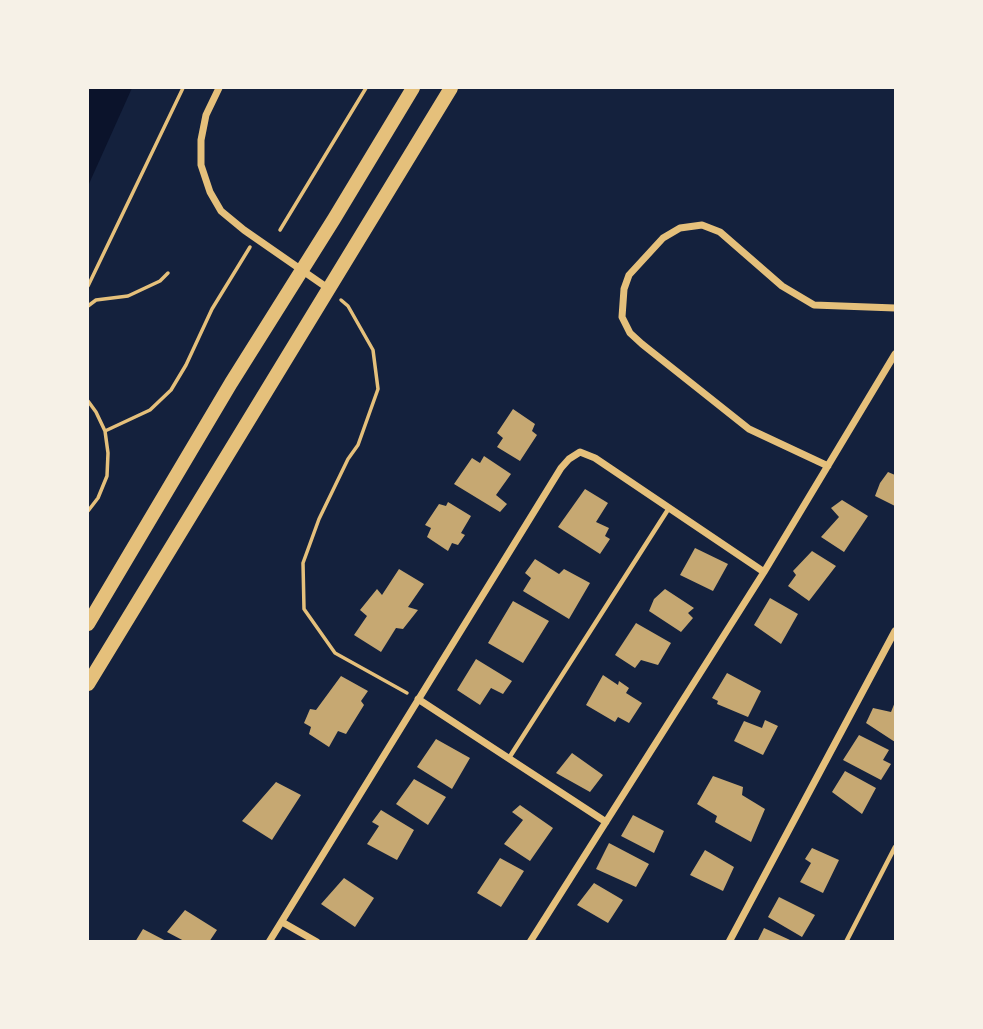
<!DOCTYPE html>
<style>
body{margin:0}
#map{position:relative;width:983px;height:1029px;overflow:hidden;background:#14213d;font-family:"Golos Text",sans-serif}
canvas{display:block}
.frame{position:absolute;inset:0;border:89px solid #f6f1e7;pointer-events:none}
</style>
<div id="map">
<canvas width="983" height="1029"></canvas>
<div class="frame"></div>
</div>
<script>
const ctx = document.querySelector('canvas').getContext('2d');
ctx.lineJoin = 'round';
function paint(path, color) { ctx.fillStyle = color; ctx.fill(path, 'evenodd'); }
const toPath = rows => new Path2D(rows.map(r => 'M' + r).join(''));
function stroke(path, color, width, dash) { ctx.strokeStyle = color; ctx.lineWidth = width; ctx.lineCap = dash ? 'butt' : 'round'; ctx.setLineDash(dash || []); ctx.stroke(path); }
const water = toPath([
 [88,88,132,88,88,186]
]);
const building = toPath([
 [513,409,535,424,532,431,537,435,520,461,497,447,503,438,497,433],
 [484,456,511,474,496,495,507,504,500,512,454,484,472,458,480,463],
 [888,472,895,475,895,506,875,496,880,483],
 [585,489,608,503,596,522,609,528,605,536,610,539,600,554,558,527],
 [842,500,868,516,844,552,821,537,839,517,831,508],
 [448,502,471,516,461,533,465,535,458,545,452,543,448,551,427,537,431,528,425,525,439,504,446,506],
 [695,548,728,564,713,591,680,575],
 [812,551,836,566,809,601,788,586,796,575,793,571],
 [535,559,559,574,564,569,590,583,569,619,523,591,531,578,525,573],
 [399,569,424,584,408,607,418,610,403,629,396,628,381,652,354,635,367,616,360,610,377,589,382,595],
 [665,589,694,608,688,613,693,618,681,632,649,611,654,599],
 [770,598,798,614,781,644,754,625],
 [513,601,549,621,523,663,488,643],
 [636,623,671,643,658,665,641,660,635,668,615,655],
 [476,659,512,681,503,694,491,688,480,705,457,690],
 [727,673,761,691,748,717,717,704,718,701,712,698],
 [603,675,618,685,619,681,629,688,626,693,642,703,629,723,618,717,615,722,586,705],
 [341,676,368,691,361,701,364,705,346,734,338,731,329,747,309,734,311,727,304,723,310,709,316,710],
 [895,702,895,742,866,723,873,708,891,712],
 [765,720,778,726,763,755,734,741,744,721,762,728],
 [859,735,889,750,883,760,891,764,881,780,843,760],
 [436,739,470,758,452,789,417,767],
 [572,753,603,775,590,792,556,773],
 [845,771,876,788,862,814,832,792],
 [713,776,743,787,742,795,765,809,751,842,715,822,717,816,697,804],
 [414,779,446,797,428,825,396,804],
 [276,782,301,795,272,840,242,821],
 [520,805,553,828,530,861,504,844,523,820,512,812],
 [381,810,414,830,397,860,367,844,379,826,372,822],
 [633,815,664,831,654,853,621,836],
 [609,843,649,864,636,887,596,869],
 [812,848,839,860,823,893,800,882,811,863,805,859],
 [705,850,734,867,723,891,690,875],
 [500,858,524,871,501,907,477,893],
 [344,878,374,898,355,927,321,904],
 [594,883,623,900,608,923,577,905],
 [779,897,815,915,802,937,768,917],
 [185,910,217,930,209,942,186,942,167,932],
 [764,928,790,940,789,942,757,942],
 [143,929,168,942,135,942]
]);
const path = toPath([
 [280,230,366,88],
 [88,286,183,88],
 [341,300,348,306,373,350,378,389,358,445,348,459,319,519,303,563,304,609,335,653,407,693],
 [88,306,96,300,128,296,160,281,168,273],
 [88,401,96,412,105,431,108,453,107,476,98,498,88,511],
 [105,431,150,410,171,390,186,365,212,309,250,247]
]);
const service = toPath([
 [509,758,669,508],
 [846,942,895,847]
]);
const minor = toPath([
 [219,88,206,115,201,140,201,165,210,192,221,211,244,230,329,289],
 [828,466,749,429,642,344,630,333,622,317,624,289,629,275,663,238,680,228,702,225,720,232,782,286,814,305,895,308],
 [418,699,606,822],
 [282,922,317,942],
 [269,942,561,468,569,459,580,452,595,458,764,572],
 [530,942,764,572,895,354],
 [729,942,895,631]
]);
const primary = toPath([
 [88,624,231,383,334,219,413,88],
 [88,684,451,88]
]);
paint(water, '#0b132b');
paint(building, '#c6a872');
stroke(path, '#e5c07b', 3.5);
stroke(service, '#e5c07b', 4.5);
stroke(minor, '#e5c07b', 7);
stroke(primary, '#e5c07b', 14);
</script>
